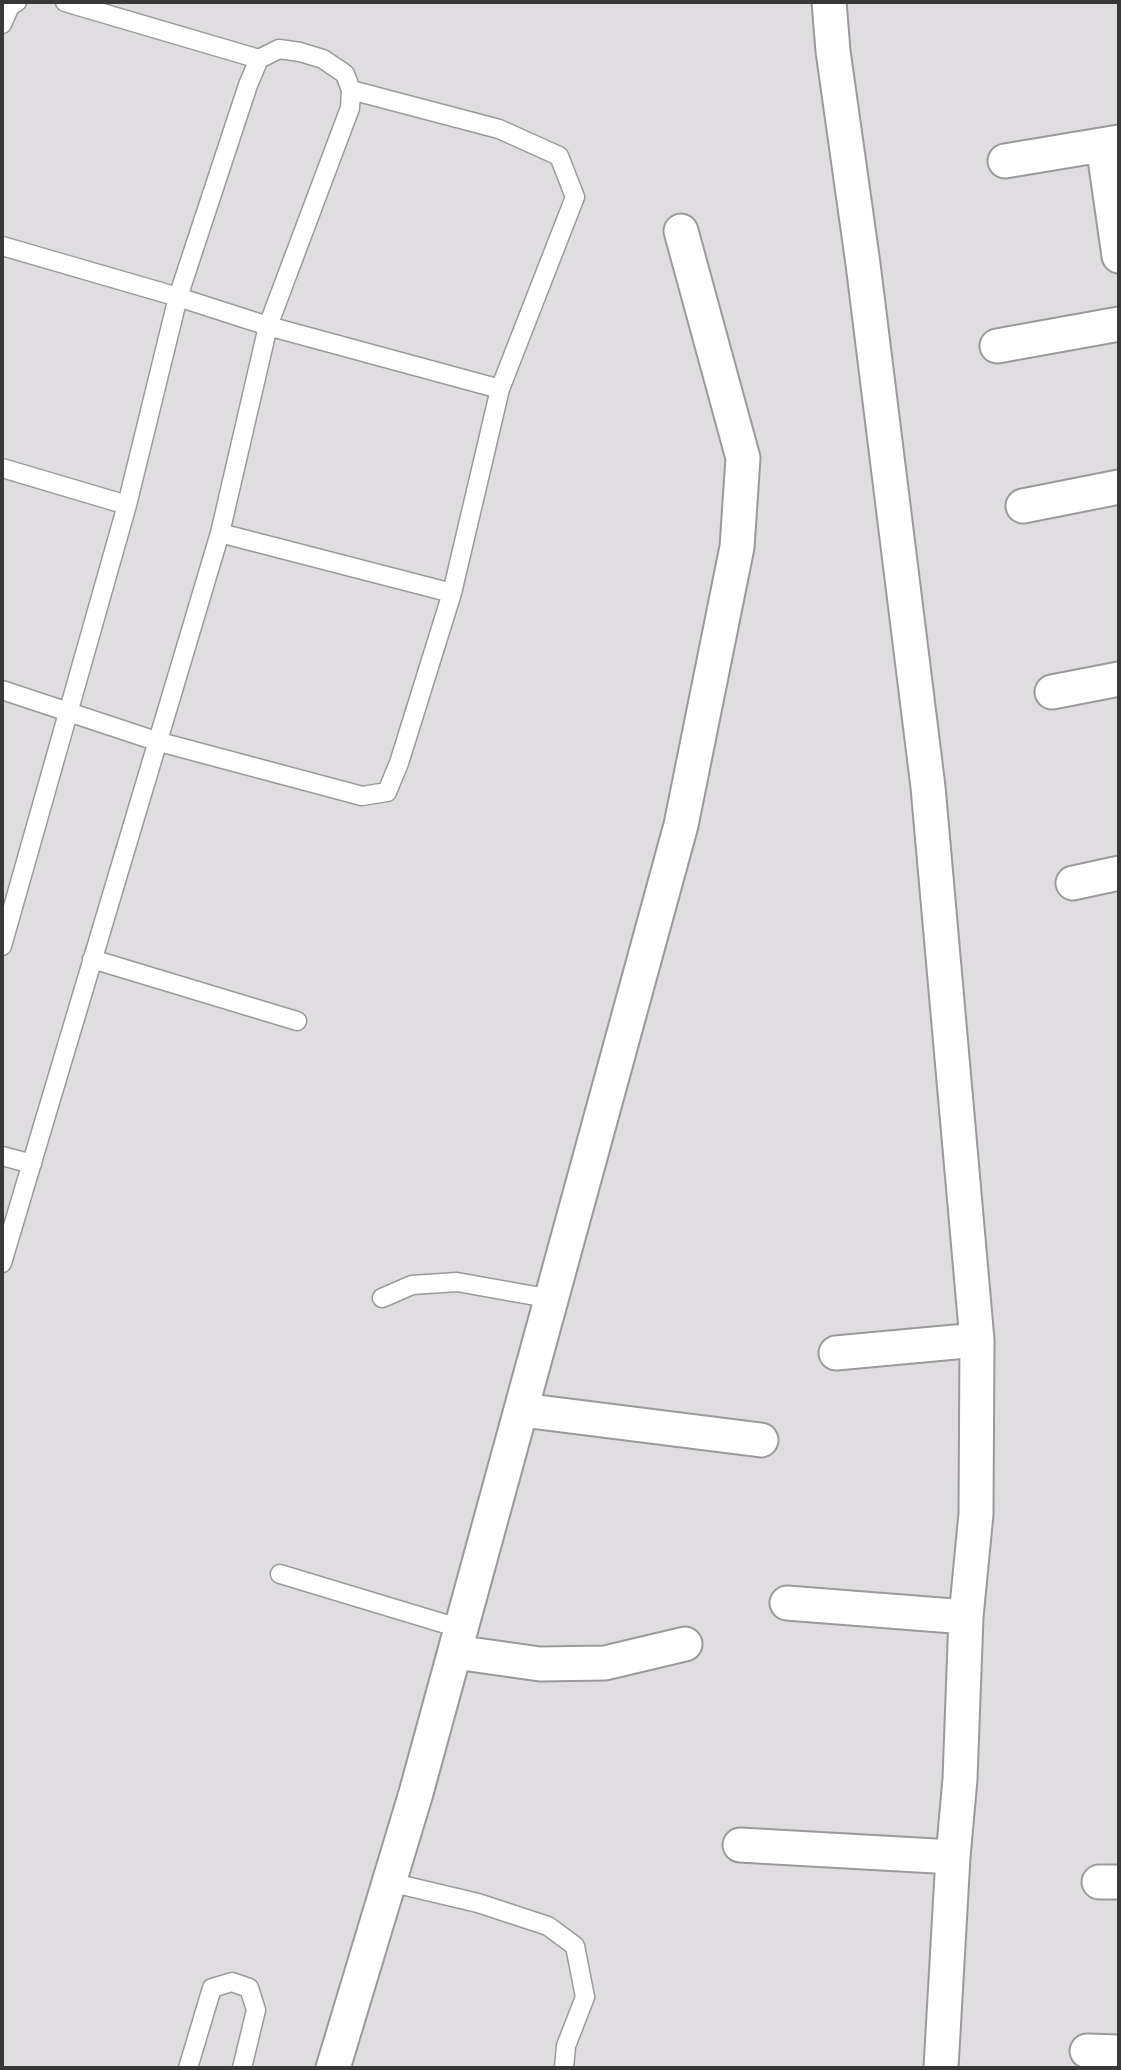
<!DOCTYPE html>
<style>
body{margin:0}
#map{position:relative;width:1121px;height:2070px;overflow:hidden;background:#e0dde0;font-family:"Zilla Slab",serif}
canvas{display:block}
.frame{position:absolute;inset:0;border:4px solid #393839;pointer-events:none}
</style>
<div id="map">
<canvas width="1121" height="2070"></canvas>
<div class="frame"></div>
</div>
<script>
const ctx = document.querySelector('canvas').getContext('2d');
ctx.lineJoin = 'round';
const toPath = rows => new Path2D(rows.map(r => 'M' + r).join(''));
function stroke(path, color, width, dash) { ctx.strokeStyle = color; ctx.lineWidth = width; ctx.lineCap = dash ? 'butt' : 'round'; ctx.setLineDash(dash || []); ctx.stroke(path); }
const lane = toPath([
 [65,2,259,59],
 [2,24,10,6,17,2],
 [2,246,178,297,268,326,500,389],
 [2,468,127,505],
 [220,533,452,593],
 [2,690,156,741,362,796,387,792,399,763,452,593,500,389,575,197,559,156,499,129,351,90],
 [2,946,127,505,178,297,248,85,259,59,279,49,300,52,323,59,345,74,351,90,350,108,268,326,220,533,2,1263],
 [92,959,297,1021],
 [2,1156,32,1164],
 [382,1298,412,1285,457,1282,552,1299],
 [280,1574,462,1629],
 [389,1882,478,1903,548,1926,575,1946,585,1997,566,2046,564,2068],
 [188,2068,212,1988,232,1982,249,1988,256,2010,242,2068]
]);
const street = toPath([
 [829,2,833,51,863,264,928,787,977,1340,976,1514,966,1617,960,1779,953,1857,941,2068],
 [1103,145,1119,256],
 [1005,161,1119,142],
 [997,346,1119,324],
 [1023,506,1119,487],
 [1052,692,1119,679],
 [1073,883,1119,873],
 [836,1353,977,1340],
 [522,1410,761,1440],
 [787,1603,966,1617],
 [455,1652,540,1664,605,1663,685,1644],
 [740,1845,953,1857],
 [1099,1882,1119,1882],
 [1087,2051,1119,2052],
 [333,2068,416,1793,681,825,737,547,743,458,681,231]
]);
stroke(lane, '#9b999c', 21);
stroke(street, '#9b999c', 37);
stroke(lane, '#fff', 18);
stroke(street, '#fff', 33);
</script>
